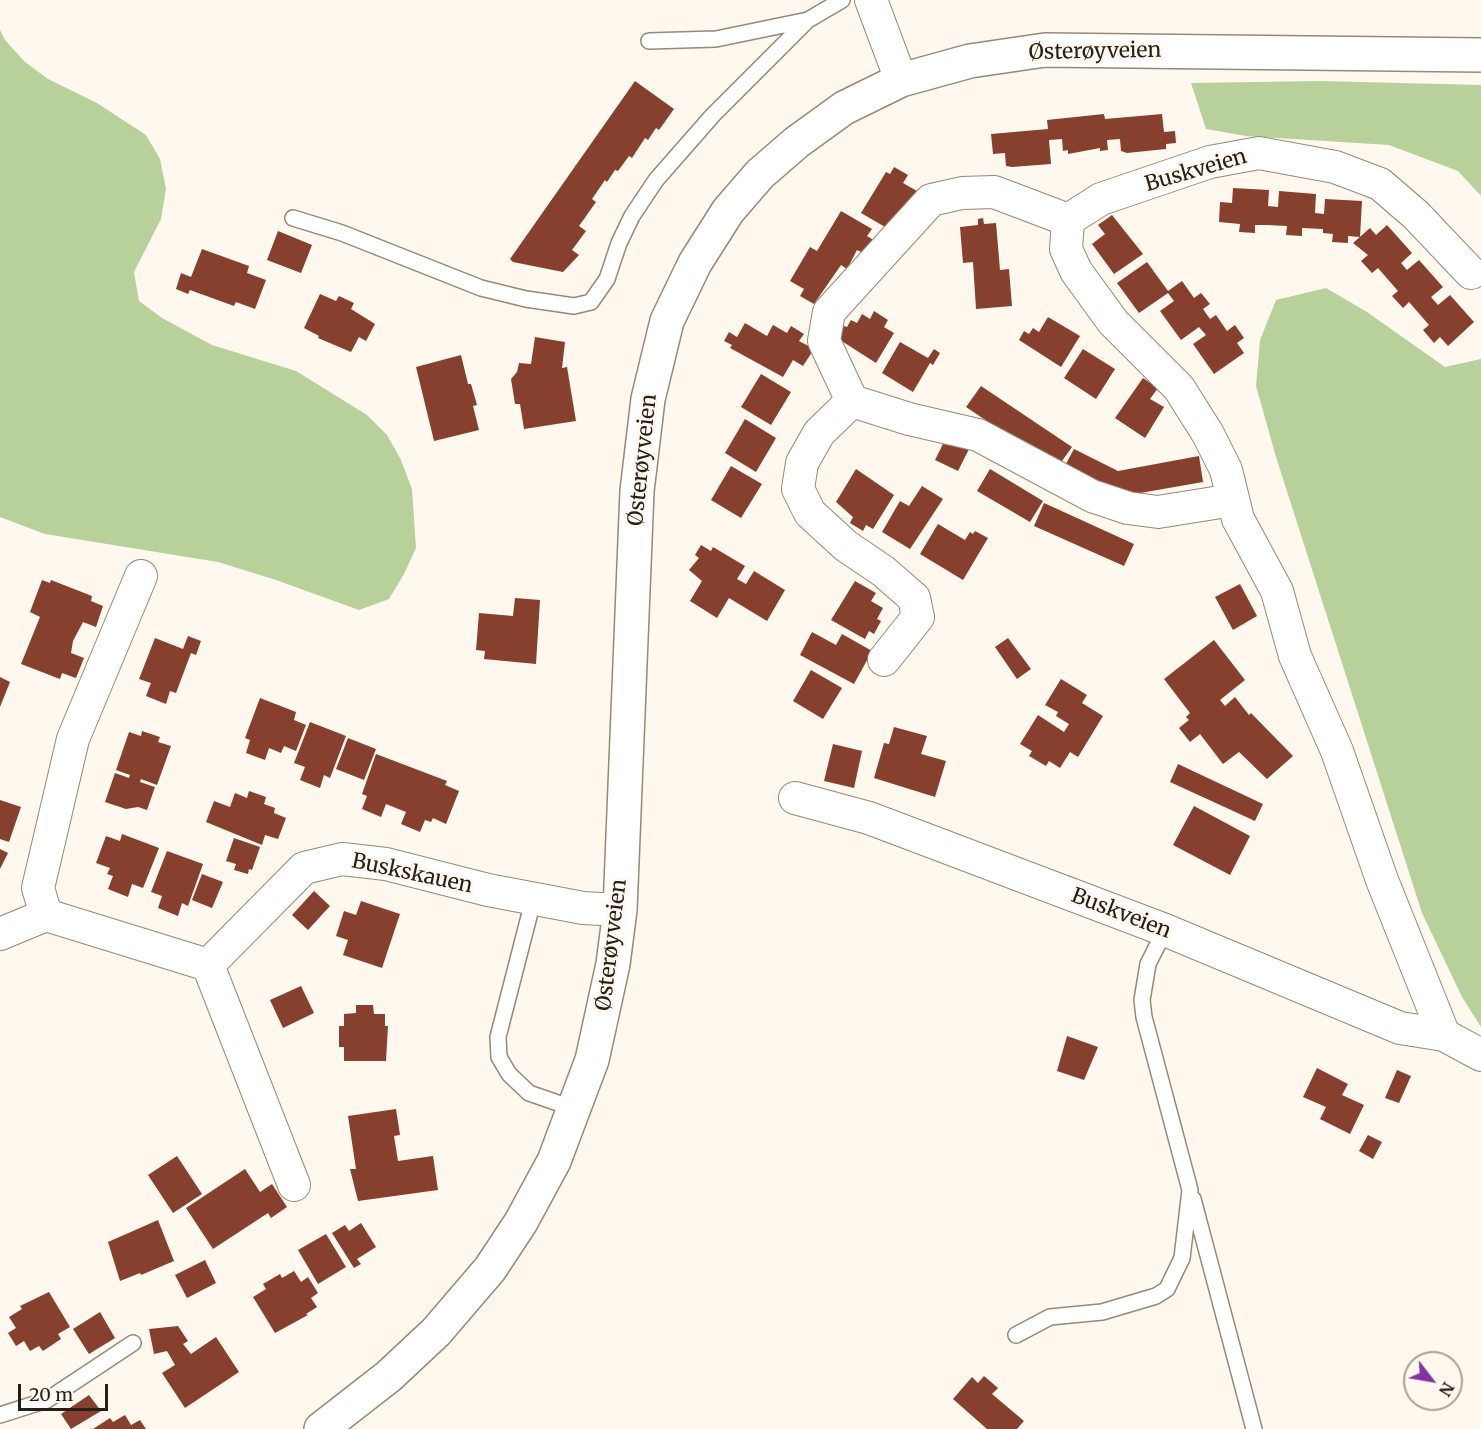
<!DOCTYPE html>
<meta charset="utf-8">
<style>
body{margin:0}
#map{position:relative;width:1481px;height:1429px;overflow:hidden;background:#fef8ef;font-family:Merriweather,serif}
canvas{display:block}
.north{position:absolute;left:1403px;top:1351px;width:60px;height:60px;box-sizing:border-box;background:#fef8ef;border:2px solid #a7a199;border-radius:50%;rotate:121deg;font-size:16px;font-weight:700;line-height:24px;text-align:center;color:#241f17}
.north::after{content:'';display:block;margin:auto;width:21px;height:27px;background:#8433a3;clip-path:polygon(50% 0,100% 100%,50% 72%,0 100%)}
.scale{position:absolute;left:18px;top:1384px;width:90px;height:27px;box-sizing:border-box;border:3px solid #241f17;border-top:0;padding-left:8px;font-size:18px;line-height:21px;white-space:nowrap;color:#241f17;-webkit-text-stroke:4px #fef8ef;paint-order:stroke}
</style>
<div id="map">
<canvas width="1481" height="1429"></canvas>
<div class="north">N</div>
<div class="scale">20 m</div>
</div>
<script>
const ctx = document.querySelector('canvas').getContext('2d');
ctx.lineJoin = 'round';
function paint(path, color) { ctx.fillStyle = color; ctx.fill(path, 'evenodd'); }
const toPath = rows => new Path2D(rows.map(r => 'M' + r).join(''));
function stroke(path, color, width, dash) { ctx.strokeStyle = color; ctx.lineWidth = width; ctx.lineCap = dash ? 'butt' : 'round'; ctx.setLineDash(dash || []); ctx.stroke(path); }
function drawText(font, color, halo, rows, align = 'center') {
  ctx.font = font + ' Merriweather,serif'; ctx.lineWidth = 6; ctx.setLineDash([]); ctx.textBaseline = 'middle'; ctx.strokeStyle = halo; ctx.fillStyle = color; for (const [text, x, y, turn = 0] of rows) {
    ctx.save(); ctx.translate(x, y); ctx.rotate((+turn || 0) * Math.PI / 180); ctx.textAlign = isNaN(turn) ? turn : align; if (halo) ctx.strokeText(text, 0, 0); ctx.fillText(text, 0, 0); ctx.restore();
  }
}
const green = toPath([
 [0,30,5,40,25,62,48,79,97,103,146,135,160,159,166,189,161,219,134,272,139,301,162,318,212,345,296,371,367,415,387,435,401,460,412,489,416,548,404,574,389,599,359,610,276,580,218,562,45,534,0,517],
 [1320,81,1481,85,1481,196,1458,171,1389,145,1246,136,1206,129,1191,83],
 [1326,288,1367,312,1445,367,1481,359,1481,1027,1462,997,1422,913,1276,457,1256,386,1260,340,1276,300]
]);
const building = toPath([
 [635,81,674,109,659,130,656,128,648,140,645,138,632,158,629,156,618,171,615,170,607,182,605,180,592,199,596,202,579,226,586,231,572,250,579,255,563,272,513,262,510,259],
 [1104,114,1105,119,1162,114,1164,132,1175,131,1176,143,1166,144,1166,149,1127,153,1121,151,1120,139,1107,140,1108,150,1100,151,1100,148,1068,154,1068,150,1063,151,1062,139,1049,140,1051,164,1012,167,1006,166,1005,153,993,154,991,134,1048,129,1047,120],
 [894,167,908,175,903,183,917,191,892,231,861,213,886,172,890,174],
 [1233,188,1269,190,1268,206,1278,207,1279,191,1316,194,1315,213,1324,214,1325,199,1362,201,1360,237,1348,236,1348,243,1332,242,1333,234,1323,233,1323,229,1302,228,1302,236,1286,235,1287,226,1267,225,1255,225,1255,233,1239,232,1240,224,1219,222,1220,202,1232,203],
 [841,211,872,229,867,236,875,241,863,253,857,250,847,269,841,265,814,304,800,296,804,289,790,281,810,247,817,251],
 [1112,215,1143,254,1114,274,1092,244,1105,234,1098,225],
 [983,218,984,224,996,223,1000,270,1009,269,1012,306,976,309,973,262,963,263,960,227,978,225,978,219],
 [1387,225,1412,253,1401,263,1407,270,1419,260,1443,287,1431,297,1438,305,1450,295,1474,322,1448,346,1440,337,1434,343,1423,330,1429,325,1409,302,1403,308,1392,296,1398,291,1378,268,1372,273,1361,261,1368,255,1353,243,1370,228,1376,235],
 [278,231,312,245,301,273,267,260],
 [202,249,249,266,247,273,266,280,255,309,236,302,234,306,190,290,188,294,176,289,181,273,191,277],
 [1147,262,1168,291,1182,281,1194,298,1201,293,1210,304,1203,309,1210,319,1216,315,1227,331,1235,325,1244,338,1237,343,1244,353,1214,374,1193,344,1206,335,1199,327,1181,340,1160,311,1174,301,1168,293,1139,313,1117,283],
 [320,294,336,301,339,296,354,303,351,309,375,324,366,341,359,337,351,352,318,338,319,336,304,328],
 [874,311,888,320,884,327,894,333,876,363,837,338,844,326,847,327,851,320,857,323,862,314,870,319],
 [1048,317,1080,336,1061,367,1019,340,1024,331,1029,334,1033,328,1039,332],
 [745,323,767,336,773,325,787,333,791,326,804,334,799,341,814,349,803,366,793,360,783,377,730,348,732,345,724,341,729,332,737,337],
 [535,337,565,342,562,368,567,367,576,421,524,429,520,404,515,404,511,379,517,372,519,363,531,364],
 [900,342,928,358,934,349,940,353,933,365,930,363,913,392,882,373],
 [1083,349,1115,369,1096,399,1064,378],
 [461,355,468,384,471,384,477,405,473,406,479,430,434,441,416,367],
 [761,374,791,392,771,425,741,407],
 [1143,378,1158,388,1150,399,1164,407,1145,438,1115,418],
 [981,386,1072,447,1057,468,966,407],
 [745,419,776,438,756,472,725,453],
 [946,438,969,449,958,471,935,460],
 [1074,449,1118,471,1199,456,1203,482,1123,496,1062,471],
 [731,466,762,484,741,518,711,500],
 [856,469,894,495,873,529,866,525,863,531,850,523,853,517,836,502],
 [990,469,1043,501,1030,522,977,491],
 [922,486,943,499,910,549,882,532,900,501,909,506],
 [1044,503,1134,544,1124,566,1034,526],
 [938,524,965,540,970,532,973,534,975,531,988,538,963,580,920,554],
 [701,545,711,551,713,547,745,566,737,579,746,584,754,571,785,590,767,621,729,598,717,618,690,601,702,581,689,570,699,558,695,555],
 [42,580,50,583,51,580,92,596,91,601,103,606,96,627,83,622,73,641,71,653,84,658,76,678,62,673,60,679,21,664,40,617,30,612],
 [855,581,876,593,871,601,883,608,877,619,881,621,874,634,869,631,865,639,831,620],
 [1240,584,1257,616,1233,630,1215,597],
 [515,598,540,600,536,664,484,659,485,651,476,650,479,613,513,616],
 [812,632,836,645,842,634,872,651,854,684,800,655],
 [188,636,201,641,196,655,191,653,176,693,170,691,166,704,146,696,151,683,139,679,155,638,183,649],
 [1008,638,1031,669,1017,679,995,647],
 [1214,640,1245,680,1220,700,1225,706,1235,697,1249,715,1251,713,1293,756,1267,779,1239,752,1223,764,1200,734,1190,742,1179,728,1189,720,1186,717,1190,713,1164,679],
 [811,670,842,688,823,719,793,701],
 [0,677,10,682,0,707],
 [1061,679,1087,695,1082,703,1103,716,1078,757,1070,752,1060,768,1049,761,1046,766,1029,756,1032,751,1020,744,1038,715,1064,732,1069,724,1056,716,1058,712,1045,705],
 [260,698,296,712,294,720,306,725,296,751,284,746,281,753,269,748,265,760,246,753,250,740,245,738],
 [310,722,346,736,330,778,324,775,320,788,300,780,305,767,294,763],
 [894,727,927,736,921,754,946,761,935,797,874,778,884,743,889,744],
 [142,731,160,737,158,742,171,746,157,785,141,779,140,782,155,787,147,810,138,807,126,809,105,802,115,773,129,778,130,775,116,770,129,732,141,736],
 [348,738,376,749,364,780,336,769],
 [833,744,862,751,854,788,824,781],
 [376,754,447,781,445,785,459,791,446,824,433,818,431,822,425,820,420,832,401,824,406,812,386,804,381,817,362,809,367,796,362,794],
 [1178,764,1263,804,1255,821,1170,782],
 [249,791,266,797,264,804,275,808,274,813,286,818,278,839,265,835,262,845,206,822,214,801,230,807,235,793,247,798],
 [0,800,21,807,9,842,0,839],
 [1194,806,1250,836,1230,875,1173,845],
 [122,834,159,848,143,888,132,884,128,897,108,889,113,876,107,874,110,868,96,863,106,836,120,841],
 [234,838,260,847,252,870,249,869,248,874,234,870,236,864,226,861],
 [0,849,8,853,0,869],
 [167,851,203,864,188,906,182,903,178,916,158,908,162,896,151,892],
 [202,874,223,882,212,908,192,900],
 [314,891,330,906,308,930,292,915],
 [361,901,400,914,382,968,343,955,348,940,336,936,344,911,356,915],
 [301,986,314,1013,283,1028,270,1000],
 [356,1005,373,1005,374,1014,385,1014,385,1026,388,1026,386,1061,344,1061,344,1047,339,1047,339,1026,344,1026,344,1014,356,1013],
 [1067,1036,1098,1047,1084,1080,1057,1071],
 [1317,1068,1348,1084,1342,1095,1364,1105,1350,1134,1320,1119,1326,1107,1303,1097],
 [1397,1070,1411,1076,1399,1103,1385,1098],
 [396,1109,400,1135,394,1136,398,1161,433,1156,438,1190,358,1201,350,1169,356,1169,348,1116],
 [1368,1135,1382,1142,1373,1159,1359,1151],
 [177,1156,202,1194,173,1213,148,1175],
 [245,1169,260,1192,272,1184,287,1207,271,1218,268,1213,213,1249,186,1208],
 [158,1220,174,1261,141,1275,140,1273,120,1281,108,1242],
 [361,1223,376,1247,357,1259,361,1264,354,1268,332,1233,345,1225,349,1231],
 [326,1234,346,1267,318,1284,298,1250],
 [205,1260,216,1283,187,1298,175,1275],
 [294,1271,301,1282,308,1277,318,1293,311,1298,317,1307,306,1314,308,1315,275,1333,253,1297,266,1289,263,1284,280,1274,282,1278],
 [49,1292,70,1327,58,1334,61,1339,43,1351,39,1346,30,1351,24,1341,16,1346,8,1333,16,1328,9,1317,22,1309,20,1306],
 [100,1312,115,1338,89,1354,73,1329],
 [178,1326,188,1341,183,1344,191,1354,216,1337,239,1372,185,1408,162,1373,175,1365,167,1351,154,1354,149,1329],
 [984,1376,998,1388,992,1394,1024,1421,1017,1429,987,1429,953,1399,972,1377,978,1383],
 [89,1395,101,1411,71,1429,61,1414],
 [125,1415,131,1425,140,1420,146,1429,93,1429,110,1418,113,1422]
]);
const lane = toPath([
 [649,41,716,39,808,20],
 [293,218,342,233,481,288,526,299,574,306,591,302,607,279,619,243,632,216,656,180,713,115,808,20,842,0],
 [534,897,498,1037,499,1057,509,1074,529,1093,575,1109],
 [1193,1199,1254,1429],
 [1016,1335,1050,1317,1102,1312,1156,1296,1167,1289,1182,1258,1190,1190,1144,1017,1142,1000,1148,964,1165,930],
 [0,1415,47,1400,133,1343]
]);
const street = toPath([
 [871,0,901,80],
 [1068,220,1066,249,1076,271,1113,322,1179,388,1208,434,1226,470,1238,519,1277,591,1295,656,1337,751,1382,880,1444,1035],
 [1068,220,994,192,962,193,931,200,829,312,824,341,852,401,909,419,978,435,1092,496,1128,508,1158,512,1233,500],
 [1068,220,1101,199,1210,162,1259,153,1335,167,1380,184,1416,215,1471,273],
 [852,401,819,433,802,463,798,489,810,513,846,546,883,571,914,598,918,617,884,660],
 [141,576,73,739,38,888,46,915,208,965,304,868,342,859,386,864,488,890,583,908,620,910],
 [795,798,869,818,1165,930,1400,1028,1444,1035,1481,1055],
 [0,934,46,915],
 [208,965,294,1185]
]);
const secondary = toPath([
 [321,1429,389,1376,436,1332,490,1269,521,1222,554,1161,592,1060,613,964,620,910,637,491,648,399,667,321,695,263,728,211,760,174,797,142,844,108,901,80,970,61,1045,50,1481,55]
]);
const streetNames = [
 ["Østerøyveien",1095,52,-1],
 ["Buskveien",1196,171,-16],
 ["Østerøyveien",643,460,-84],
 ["Buskskauen",412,874,12],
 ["Buskveien",1121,914,21],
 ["Østerøyveien",612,945,-83]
];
paint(green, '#b8d19a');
paint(building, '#86402d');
stroke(lane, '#968975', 18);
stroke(street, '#968975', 34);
stroke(secondary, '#968975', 36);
stroke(lane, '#fff', 15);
stroke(street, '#fff', 32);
stroke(secondary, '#fff', 33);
drawText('21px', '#241f17', '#fef8ef', streetNames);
</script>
